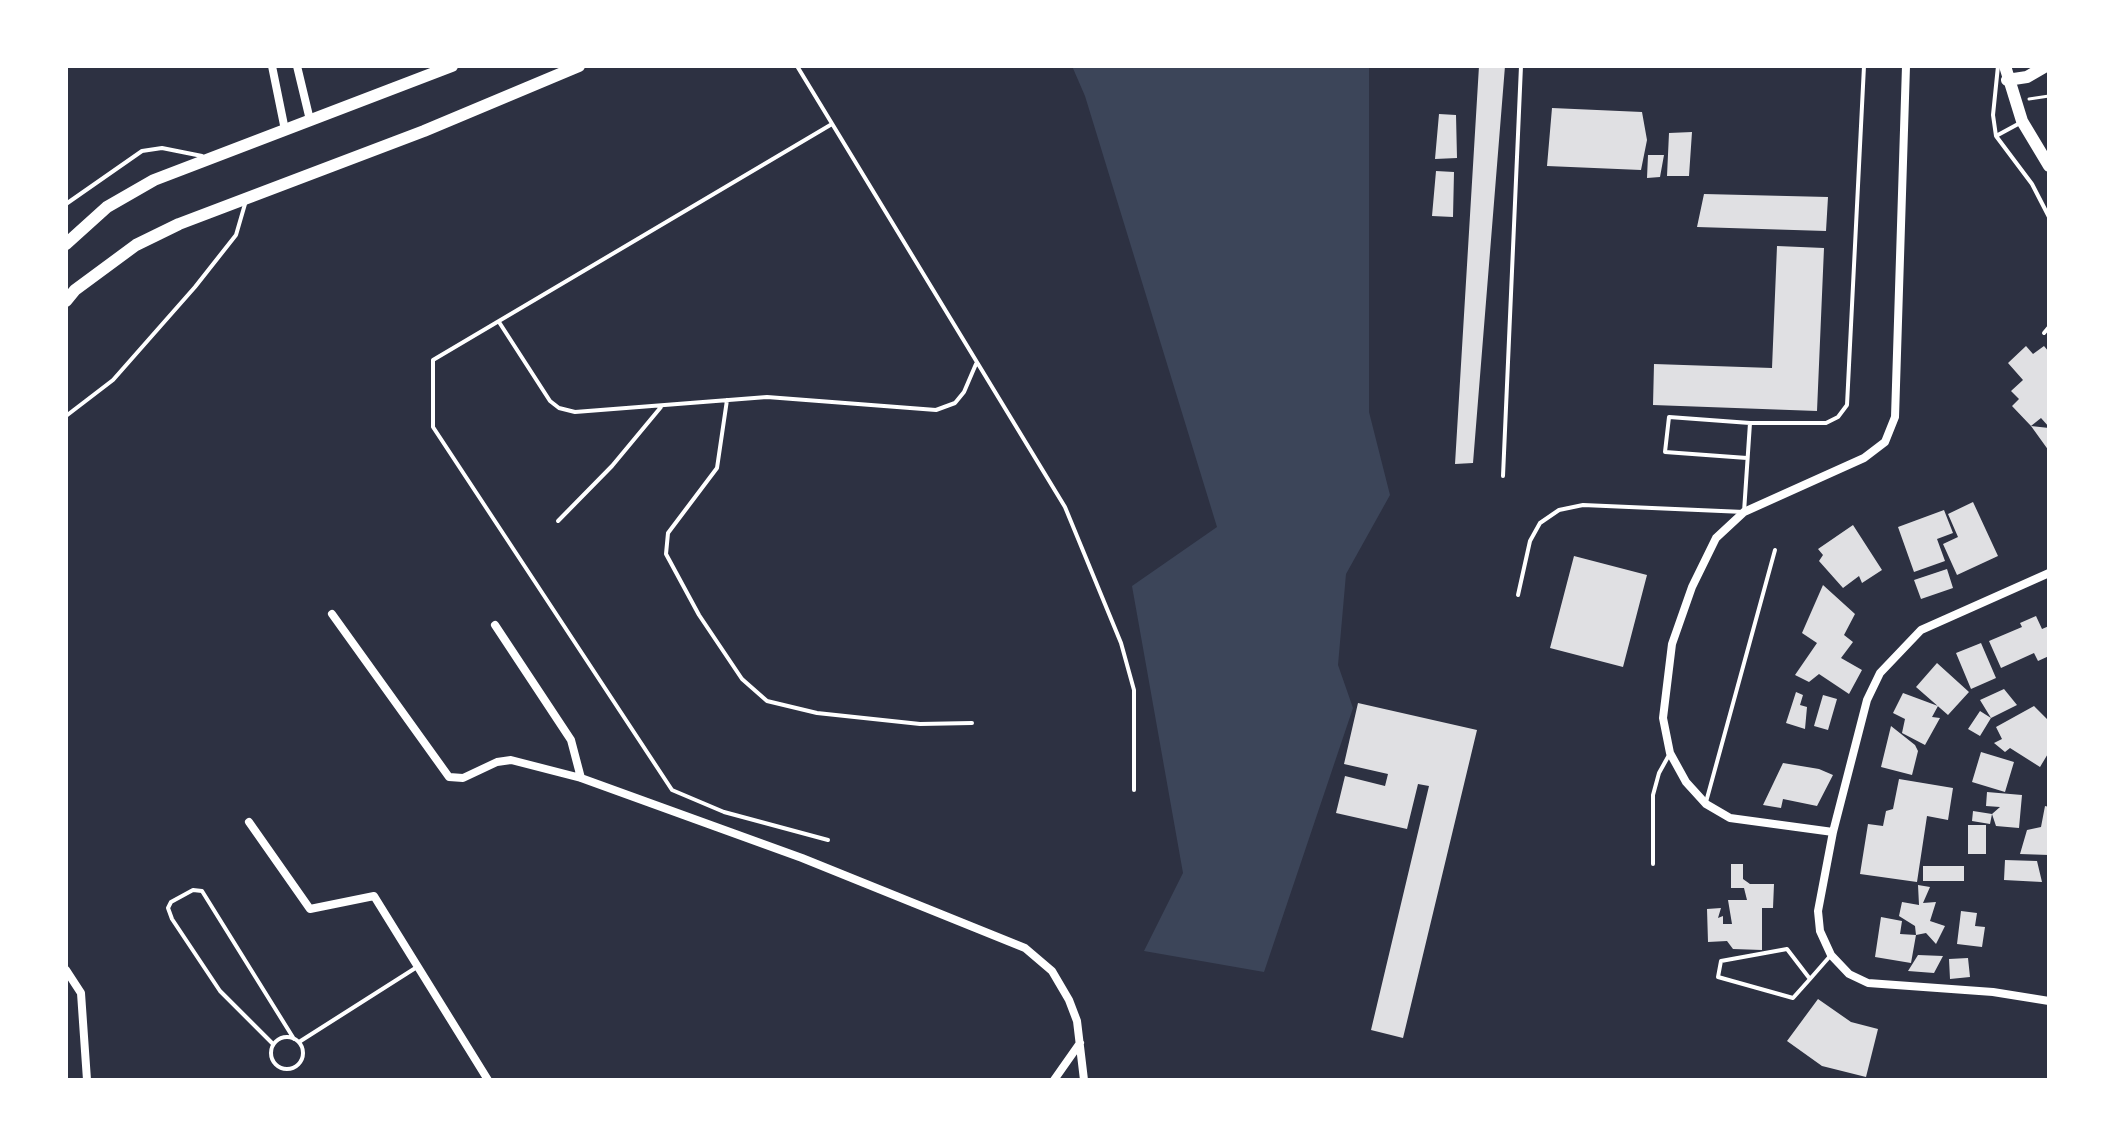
<!DOCTYPE html>
<style>
body{margin:0}
#map{position:relative;width:2115px;height:1146px;overflow:hidden;background:#2d3142;font-family:Spectral,serif}
canvas{display:block}
.frame{position:absolute;inset:0;border:68px solid #fff;pointer-events:none}
</style>
<div id="map">
<canvas width="2115" height="1146"></canvas>
<div class="frame"></div>
</div>
<script>
const ctx = document.querySelector('canvas').getContext('2d');
ctx.lineJoin = 'round';
function paint(path, color) { ctx.fillStyle = color; ctx.fill(path, 'evenodd'); }
const toPath = rows => new Path2D(rows.map(r => 'M' + r).join(''));
function stroke(path, color, width, dash) { ctx.strokeStyle = color; ctx.lineWidth = width; ctx.lineCap = dash ? 'butt' : 'round'; ctx.setLineDash(dash || []); ctx.stroke(path); }
const green = toPath([
 [1072,66,1369,66,1369,412,1390,495,1346,574,1338,665,1353,708,1264,972,1144,951,1183,873,1132,586,1217,527,1085,96]
]);
const building = toPath([
 [1479,66,1505,66,1473,463,1455,464],
 [1552,108,1642,112,1647,140,1641,170,1547,166],
 [1439,114,1456,115,1457,158,1435,159],
 [1692,132,1689,176,1667,176,1669,133],
 [1648,155,1664,155,1660,177,1647,178],
 [1436,171,1454,172,1453,217,1432,216],
 [1704,194,1828,197,1826,231,1697,227],
 [1777,246,1824,248,1817,411,1653,405,1654,364,1772,368],
 [2026,346,2033,354,2044,346,2049,352,2049,427,2041,418,2031,426,2012,406,2019,399,2011,391,2023,380,2008,363],
 [2031,426,2049,428,2049,451],
 [1973,502,1998,556,1957,575,1943,544,1958,537,1948,514],
 [1944,510,1953,533,1937,539,1945,561,1914,572,1898,527],
 [1853,525,1882,570,1862,583,1859,576,1843,588,1819,561,1823,555,1818,549],
 [1574,556,1647,575,1623,667,1550,648],
 [1947,569,1953,588,1921,599,1914,580],
 [1823,585,1855,614,1844,635,1853,642,1841,658,1862,670,1849,694,1819,674,1809,682,1795,675,1817,643,1802,633],
 [2036,616,2042,629,2049,626,2049,656,2038,661,2034,653,2001,668,1989,641,2022,627,2020,623],
 [1981,643,1996,678,1971,689,1956,653],
 [1937,663,1969,692,1948,715,1916,687],
 [2004,689,2017,705,1991,718,1980,700],
 [1796,692,1803,695,1800,705,1807,707,1805,729,1786,723],
 [1903,693,1938,706,1932,717,1940,718,1925,745,1902,733,1905,719,1893,713],
 [1823,695,1837,699,1828,730,1814,726],
 [1358,703,1477,730,1403,1038,1371,1030,1429,786,1418,784,1407,829,1336,813,1345,776,1385,786,1388,774,1344,764],
 [2034,706,2049,721,2049,752,2040,767,2010,748,2005,752,1994,743,2002,739,1996,727],
 [1980,711,1991,718,1980,736,1968,729],
 [1891,726,1915,745,1918,751,1912,775,1881,767],
 [1981,752,2014,762,2005,792,1972,782],
 [1783,763,1819,769,1833,775,1817,806,1783,799,1781,808,1763,805],
 [1899,779,1953,788,1948,820,1927,816,1917,882,1860,874,1868,824,1883,826,1886,811,1893,809],
 [1987,792,2022,795,2019,828,1996,826,1992,814,2000,807,1986,806],
 [2045,806,2049,807,2049,855,2020,854,2027,830,2041,827],
 [1973,811,1992,814,1990,824,1972,821],
 [1968,825,1986,825,1986,854,1968,854],
 [2005,860,2037,861,2042,882,2004,880],
 [1731,864,1743,864,1743,879,1750,884,1774,884,1773,908,1762,908,1762,950,1733,949,1727,941,1708,942,1707,909,1721,908,1718,918,1723,916,1723,924,1732,924,1728,900,1747,900,1744,888,1731,888],
 [1923,866,1964,866,1964,881,1923,881],
 [1918,885,1930,887,1923,903,1936,902,1930,921,1945,926,1936,944,1926,933,1916,935,1911,963,1875,957,1881,917,1902,921,1900,934,1916,935,1915,926,1899,916,1902,902,1919,905],
 [1961,911,1977,913,1975,926,1985,927,1982,947,1957,944],
 [1918,955,1943,956,1934,973,1908,971],
 [1968,958,1970,977,1950,979,1949,959],
 [1818,999,1851,1022,1878,1029,1866,1077,1822,1066,1787,1041]
]);
const path = toPath([
 [2029,99,2049,96]
]);
const service = toPath([
 [797,66,1065,507,1121,643,1134,690,1134,790],
 [2020,123,1996,136,2032,184,2049,217],
 [1996,136,1993,115,1998,66],
 [66,204,142,151,162,148,202,156],
 [499,322,550,401,559,408,575,412,767,397,936,410,955,403,964,392,976,364],
 [2044,333,2049,327],
 [727,400,717,468,668,533,666,554,699,615,742,679,767,701,817,713,920,724,972,723],
 [66,416,113,380,195,287,236,235,245,204],
 [1747,458,1665,452,1669,417,1750,423,1826,423,1838,417,1847,405,1864,66],
 [1503,476,1521,66],
 [558,521,612,466,661,407],
 [1518,595,1530,541,1540,523,1559,510,1583,505,1744,512,1750,423],
 [1706,802,1775,550],
 [828,840,724,812,672,790,433,427,433,360,832,124],
 [1653,864,1653,795,1659,773,1669,755],
 [1810,979,1787,949,1721,961,1718,977,1793,998,1810,979,1831,955],
 '271 1053a16 16 0 1 1 32 0a16 16 0 1 1-32 0Z',
 [299,1042,417,967],
 [273,1044,220,991,172,919,168,908,171,902,193,890,202,891,294,1039]
]);
const minor = toPath([
 [272,66,285,130],
 [297,66,310,120],
 [2049,573,1921,630,1880,673,1867,700,1833,832,1818,911,1820,931,1831,955,1849,974,1868,983,1993,992,2049,1001],
 [332,614,449,777,463,778,497,762,511,760,581,778,802,858,1025,948,1052,971,1069,1000,1077,1021,1084,1080],
 [495,625,571,740,581,778],
 [249,822,310,909,374,896,488,1080],
 [1833,832,1730,818,1706,804,1686,782,1670,753,1663,718,1672,644,1692,587,1716,538,1744,512,1864,458,1885,442,1895,417,1906,66],
 [66,970,81,993,87,1080],
 [1054,1080,1080,1043]
]);
const secondary = toPath([
 [2005,66,2022,121,2049,166],
 [2007,80,2027,77,2046,66],
 [66,244,107,207,154,180,452,66],
 [66,301,75,290,136,245,179,224,424,131,579,66]
]);
paint(green, '#3c4559');
paint(building, '#e0e0e3');
stroke(path, '#fff', 3);
stroke(service, '#fff', 4);
stroke(minor, '#fff', 8);
stroke(secondary, '#fff', 12);
</script>
